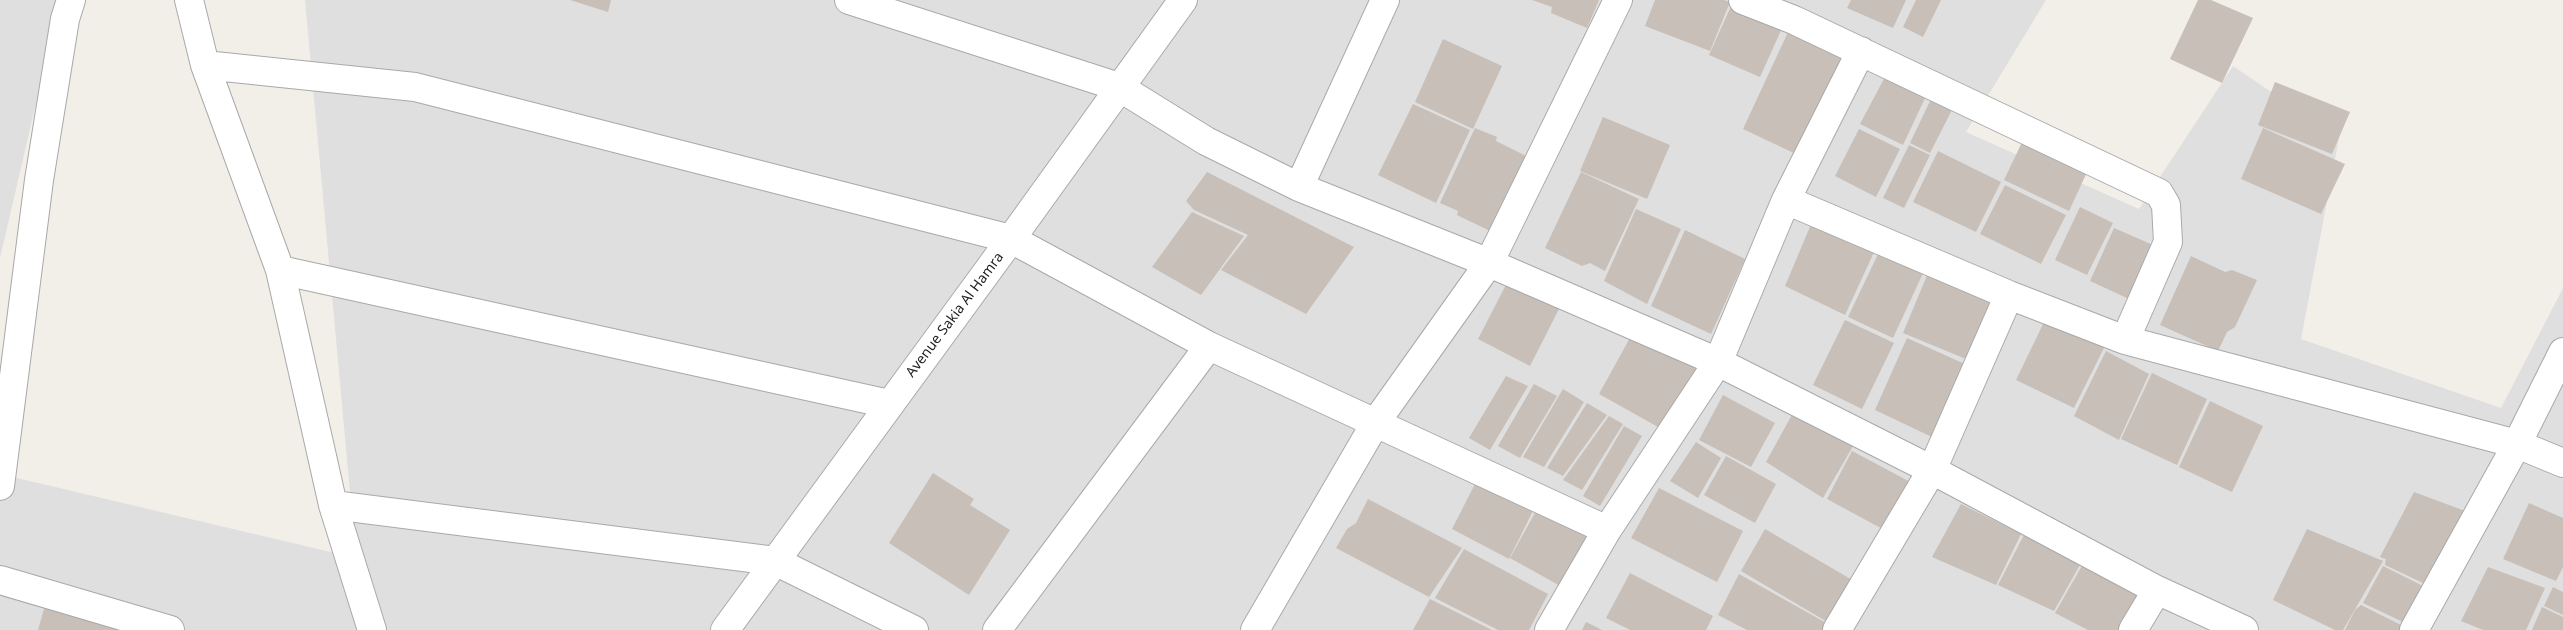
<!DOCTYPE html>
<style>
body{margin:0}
canvas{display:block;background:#f2efe9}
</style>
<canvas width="2563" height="630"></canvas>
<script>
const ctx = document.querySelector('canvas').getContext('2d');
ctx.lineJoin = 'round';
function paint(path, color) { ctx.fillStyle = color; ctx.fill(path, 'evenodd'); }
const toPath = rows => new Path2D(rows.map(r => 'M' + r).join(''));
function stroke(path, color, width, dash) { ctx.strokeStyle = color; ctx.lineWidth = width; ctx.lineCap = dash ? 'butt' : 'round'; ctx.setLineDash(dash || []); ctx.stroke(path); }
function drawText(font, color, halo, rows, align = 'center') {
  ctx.font = font + ' "Noto Sans",sans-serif'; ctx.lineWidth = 5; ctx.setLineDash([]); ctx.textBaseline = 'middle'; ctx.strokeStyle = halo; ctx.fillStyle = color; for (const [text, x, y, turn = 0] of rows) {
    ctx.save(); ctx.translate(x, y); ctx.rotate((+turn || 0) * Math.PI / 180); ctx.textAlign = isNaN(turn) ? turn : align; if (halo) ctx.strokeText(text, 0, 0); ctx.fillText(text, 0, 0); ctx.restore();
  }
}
const residential = toPath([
 [0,0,60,0,0,258],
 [305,0,2046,0,1966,132,2139,209,2233,66,2339,138,2301,339,2501,408,2563,288,2563,630,0,630,0,474,356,558]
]);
const building = toPath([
 [570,0,611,0,608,12],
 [1532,0,1599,0,1587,28,1551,13,1552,7],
 [1655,0,1724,0,1730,2,1710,51,1645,26],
 [1851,0,1906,0,1893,28,1847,8],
 [1916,0,1941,0,1923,37,1903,27],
 [2198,0,2211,0,2253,18,2222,83,2170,59],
 [1732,4,1783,26,1760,77,1709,55],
 [1789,30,1846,57,1800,156,1743,129],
 [1443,39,1502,66,1473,129,1415,102],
 [1885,77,1926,96,1903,145,1860,124],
 [2275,82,2350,112,2332,154,2258,125],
 [1932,97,1954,106,1930,153,1910,143],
 [1413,104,1470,130,1436,203,1378,175],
 [1603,117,1670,145,1647,199,1580,171],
 [1475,128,1497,137,1496,141,1530,158,1492,232,1457,215,1458,211,1440,203],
 [2263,128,2345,164,2321,214,2241,179],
 [1859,129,1900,149,1876,197,1835,176],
 [2023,140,2088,170,2069,211,2004,180],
 [1909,145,1930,155,1904,208,1883,198],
 [1938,151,2001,182,1976,232,1913,202],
 [1207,172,1354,247,1306,314,1221,270,1248,235,1194,210,1186,201],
 [1581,172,1639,199,1605,271,1590,263,1582,266,1545,248],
 [2005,185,2066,215,2041,264,1980,234],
 [2080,207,2113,223,2087,275,2055,260],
 [1636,209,1681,229,1647,304,1604,281],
 [1192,212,1244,236,1201,295,1152,267],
 [1812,222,1875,250,1845,315,1785,286],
 [2114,228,2153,245,2129,299,2090,281],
 [1685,230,1745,259,1711,334,1651,306],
 [1880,250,1924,271,1893,338,1848,317],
 [2191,256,2225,272,2232,270,2257,280,2235,327,2227,332,2218,351,2160,325],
 [1928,273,1992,300,1966,359,1903,333],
 [1509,279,1561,305,1530,366,1478,339],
 [2046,318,2105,346,2074,408,2016,380],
 [1845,320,1894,343,1862,409,1813,385],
 [1636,327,1704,366,1667,432,1599,394],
 [1907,338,1967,365,1934,438,1875,410],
 [2106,351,2149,374,2119,440,2074,416],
 [2152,373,2207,399,2177,465,2121,439],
 [1506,376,1528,386,1490,450,1469,438],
 [1534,384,1557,396,1520,458,1498,446],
 [1563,389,1584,402,1544,467,1523,457],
 [1723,395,1775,423,1751,467,1699,440],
 [2210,401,2263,426,2232,492,2179,467],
 [1587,403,1607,415,1563,476,1547,468],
 [1794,411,1853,446,1823,498,1766,462],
 [1609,416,1623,424,1582,490,1563,480],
 [1624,426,1642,436,1600,506,1583,496],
 [1696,442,1721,458,1698,498,1670,481],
 [1852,451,1914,484,1888,532,1827,499],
 [1726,456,1776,484,1755,523,1704,495],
 [933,473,974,499,970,505,1010,530,969,595,889,543],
 [1476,482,1533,511,1509,559,1452,529],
 [1659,488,1743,531,1717,582,1631,538],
 [2414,492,2465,511,2425,584,2385,565,2386,559,2380,557],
 [1368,499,1462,548,1429,597,1336,548,1347,529,1356,523],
 [2529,503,2563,518,2563,567,2556,581,2503,559],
 [1961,504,2021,534,1996,585,1932,557],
 [1536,511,1594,536,1564,588,1510,558],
 [1765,529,1854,581,1829,623,1741,571],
 [2307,529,2383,561,2343,630,2335,630,2273,600],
 [2024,535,2081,563,2054,611,1998,585],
 [1464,549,1548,594,1529,630,1498,630,1435,598],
 [2083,564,2145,594,2123,630,2088,630,2055,613],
 [2383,566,2423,586,2405,623,2363,603],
 [2488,567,2545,588,2526,630,2483,630,2461,621],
 [1630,573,1713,616,1706,630,1630,630,1606,618],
 [1739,574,1828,624,1825,630,1747,630,1718,615],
 [2553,587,2563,592,2563,615,2544,606],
 [47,598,158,630,38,630],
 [1430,599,1492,630,1413,630],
 [2361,605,2403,626,2401,630,2345,630,2355,610],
 [2542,607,2563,617,2563,630,2532,630],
 [1586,622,1602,630,1582,630]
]);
const minor = toPath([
 [189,0,205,65],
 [849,0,1119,87,1206,141,1299,187,1489,263,1718,362,1932,470,2157,590,2244,630],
 [1743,0,1794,20,2159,193,2166,205,2168,242,2125,340],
 [1299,187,1385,0],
 [1786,200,2009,295,2125,340,2517,444,2414,630],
 [280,270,889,404],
 [2563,352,2517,444,2563,463],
 [0,486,39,180,65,19,71,0],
 [333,505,775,561,914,630],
 [0,580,170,630],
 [372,630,333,505,280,270,205,65,415,87,1011,239,1209,346,1607,530],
 [725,630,1011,239,1183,0],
 [997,630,1209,346],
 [1255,630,1376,422,1489,263,1618,0],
 [1549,630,1607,530,1718,362,1786,200,1861,51],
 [1837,630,1932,470,2009,295],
 [2133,630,2157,590]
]);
const streetNames = [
 ["Avenue Sakia Al Hamra",955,315,-53]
];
paint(residential, '#e0dfdf');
paint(building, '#c7bfb8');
stroke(minor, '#a9a9a9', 30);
stroke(minor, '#fff', 28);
drawText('14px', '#222', '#fff', streetNames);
</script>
